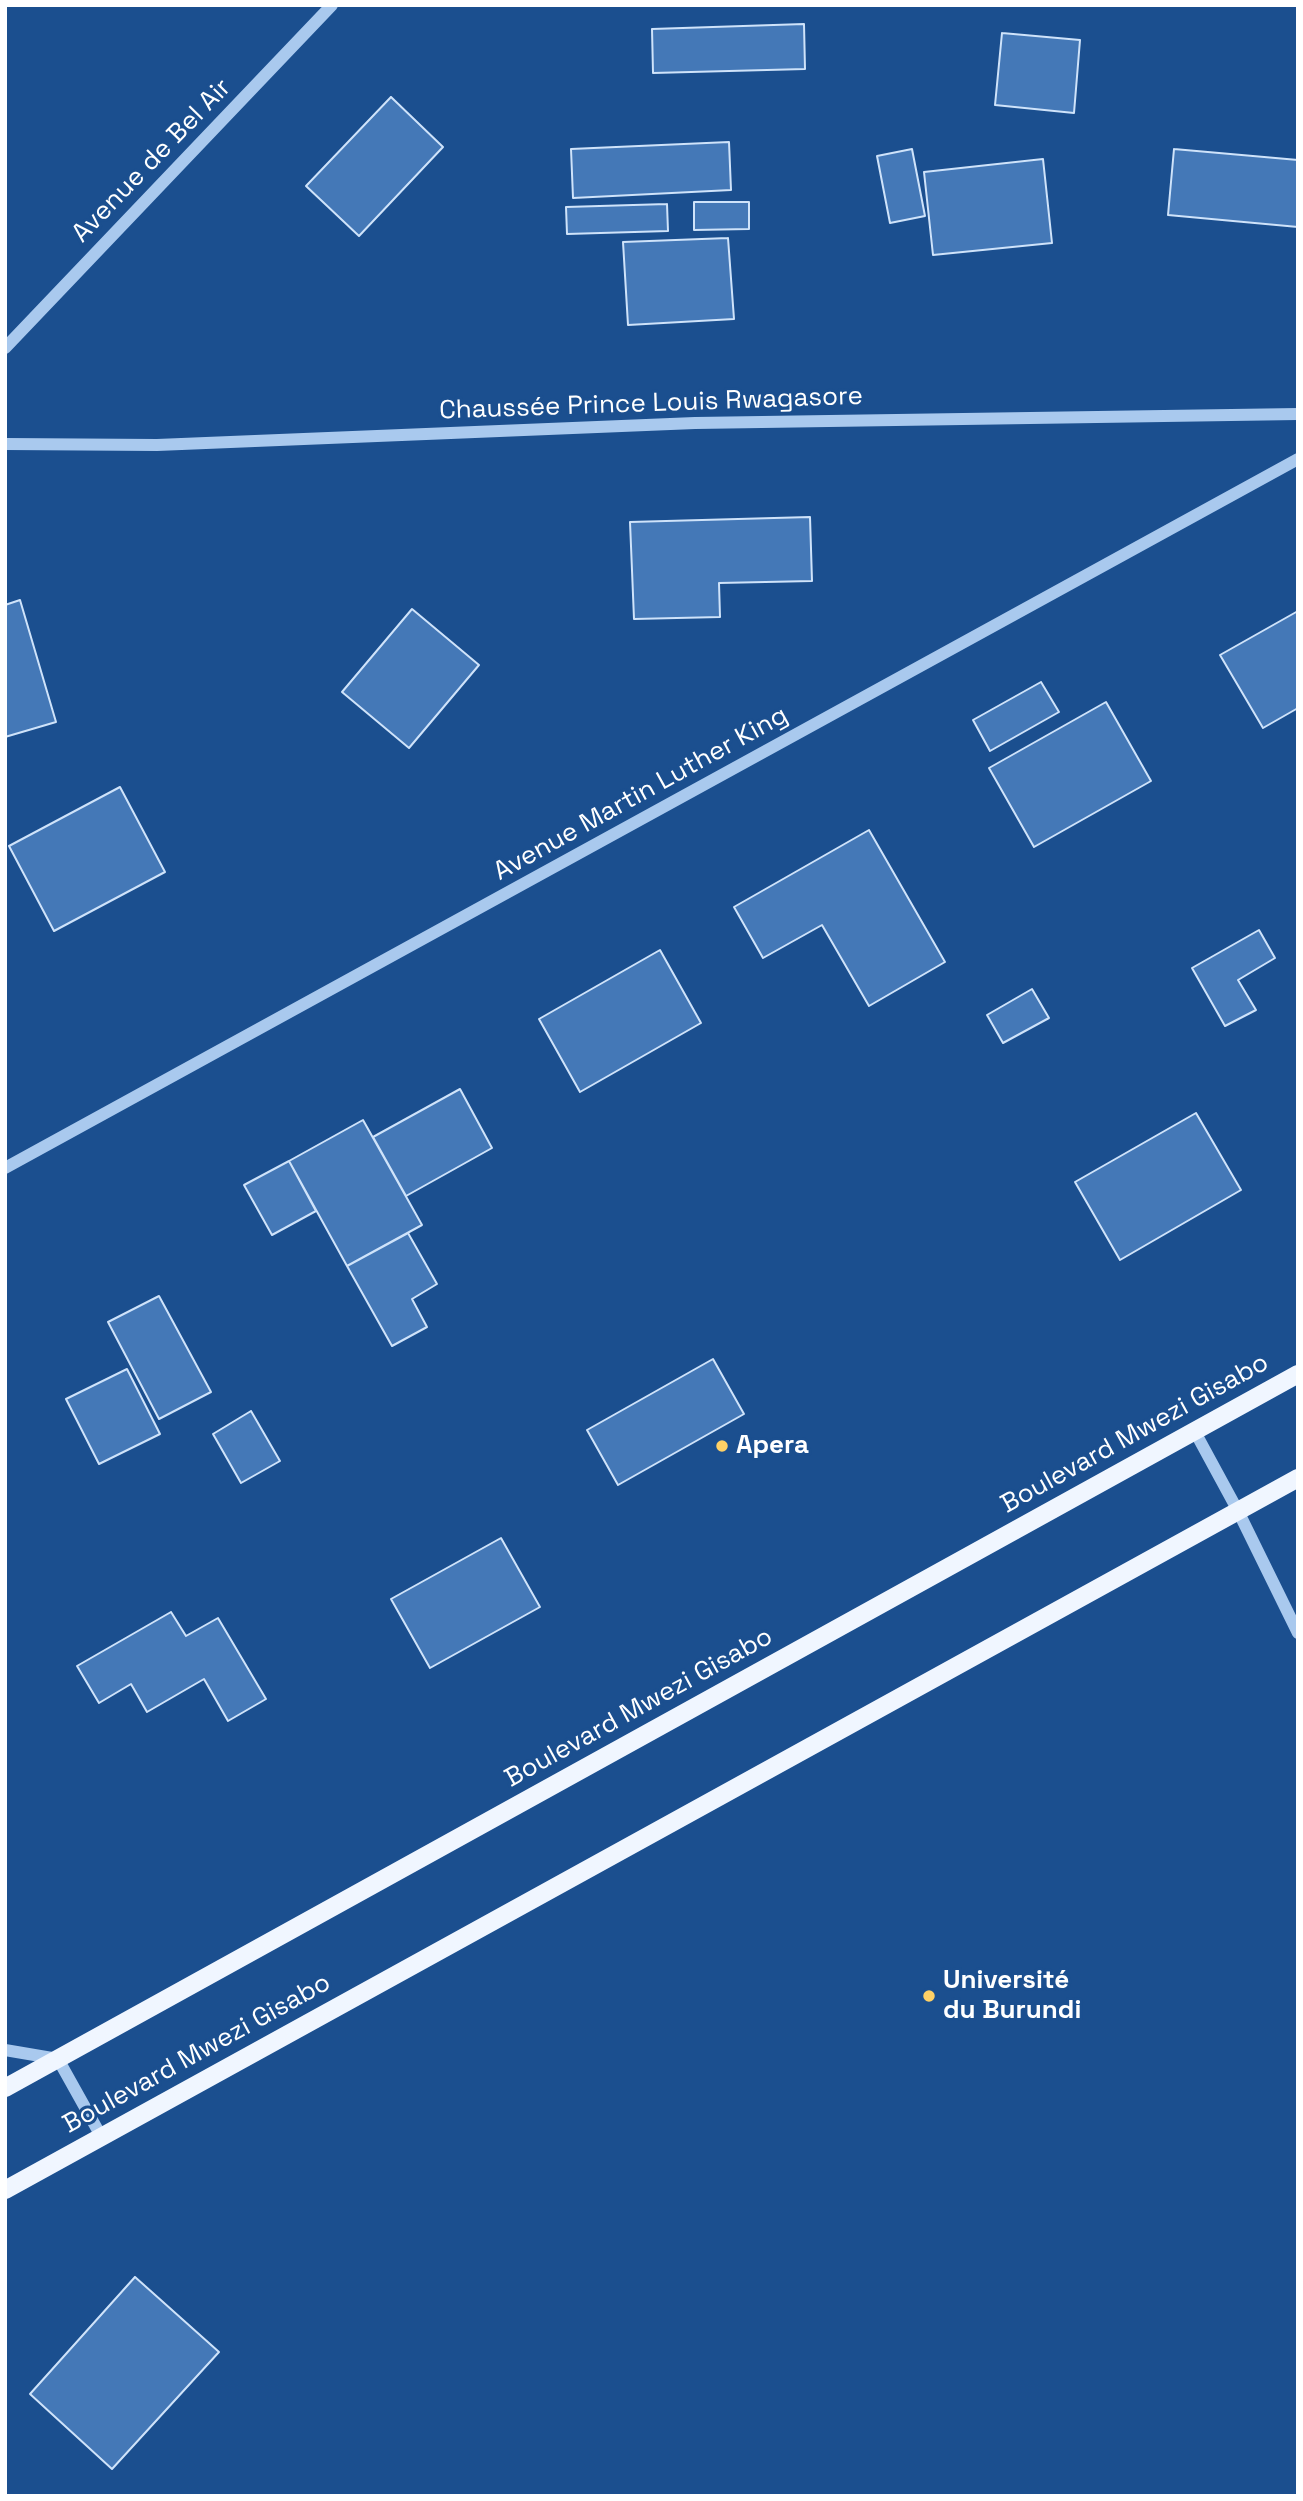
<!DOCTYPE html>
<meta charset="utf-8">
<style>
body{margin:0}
#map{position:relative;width:1303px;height:2501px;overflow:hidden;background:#1b4f8f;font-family:"Space Grotesk",sans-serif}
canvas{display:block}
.frame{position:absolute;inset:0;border:7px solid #fff;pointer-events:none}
</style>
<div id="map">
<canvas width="1303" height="2501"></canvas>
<div class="frame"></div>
</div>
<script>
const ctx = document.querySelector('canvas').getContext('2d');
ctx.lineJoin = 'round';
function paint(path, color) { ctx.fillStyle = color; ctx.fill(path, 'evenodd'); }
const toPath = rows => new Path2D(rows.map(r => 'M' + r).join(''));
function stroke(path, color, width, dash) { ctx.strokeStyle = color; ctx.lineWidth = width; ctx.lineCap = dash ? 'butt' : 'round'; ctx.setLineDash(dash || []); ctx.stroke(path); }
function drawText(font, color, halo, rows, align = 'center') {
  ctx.font = font + ' "Space Grotesk",sans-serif'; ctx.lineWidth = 6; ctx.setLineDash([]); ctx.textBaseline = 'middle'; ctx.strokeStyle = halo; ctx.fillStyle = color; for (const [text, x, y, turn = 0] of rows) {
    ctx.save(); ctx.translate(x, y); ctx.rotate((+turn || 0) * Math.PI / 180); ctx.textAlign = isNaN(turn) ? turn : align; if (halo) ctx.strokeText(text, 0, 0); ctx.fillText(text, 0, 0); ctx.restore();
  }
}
const building = toPath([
 [804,24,805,69,653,73,652,29,804,24],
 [1002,33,1080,40,1074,113,995,105,1002,33],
 [391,97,443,147,359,236,306,186,391,97],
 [729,142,731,190,573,198,571,149,729,142],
 [912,149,925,216,890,223,877,156,912,149],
 [1174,149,1298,160,1298,227,1168,215,1174,149],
 [1043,159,1052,243,933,255,924,172,1043,159],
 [694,202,749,202,749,229,694,230,694,202],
 [667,204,668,231,567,234,566,207,667,204],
 [728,238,734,319,628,325,623,242,728,238],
 [810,517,812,581,719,583,720,617,634,619,630,522,810,517],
 [20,600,56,722,5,737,5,605,20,600],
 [412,609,479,665,409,748,342,692,412,609],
 [1298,611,1298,708,1263,728,1220,655,1298,611],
 [1041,682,1059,712,990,751,973,720,1041,682],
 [1106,702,1151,781,1034,847,989,768,1106,702],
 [120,787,165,872,54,931,9,846,120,787],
 [869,830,945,962,869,1006,822,925,763,958,734,907,869,830],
 [1259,930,1275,958,1238,980,1256,1010,1225,1026,1192,968,1259,930],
 [660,950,701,1023,580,1092,539,1019,660,950],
 [1032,989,1049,1018,1003,1043,987,1015,1032,989],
 [460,1089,492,1148,406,1196,373,1137,460,1089],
 [1196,1113,1241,1190,1120,1260,1075,1182,1196,1113],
 [363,1120,422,1225,347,1266,289,1161,363,1120],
 [289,1161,316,1211,272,1235,244,1185,289,1161],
 [408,1233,437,1284,412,1299,427,1327,392,1346,347,1266,408,1233],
 [159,1296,211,1392,159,1419,108,1322,159,1296],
 [713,1359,744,1414,618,1485,587,1430,713,1359],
 [127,1369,160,1434,99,1464,66,1399,127,1369],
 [251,1411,280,1461,241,1483,213,1434,251,1411],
 [501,1538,540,1607,430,1668,391,1599,501,1538],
 [171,1612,186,1636,218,1618,266,1699,228,1721,204,1679,147,1712,131,1684,99,1703,77,1666,171,1612],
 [135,2277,219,2352,112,2469,30,2394,135,2277]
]);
const minor = toPath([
 [5,348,332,5],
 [5,444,157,445,695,423,1298,414],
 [5,1168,1298,459],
 [1194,1430,1238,1511,1298,1633],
 [5,2050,58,2059,101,2136]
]);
const major = toPath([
 [5,2088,1298,1374],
 [5,2190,1298,1478]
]);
const markers = [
 [722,1446,7,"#ffd166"],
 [929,1996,7,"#ffd166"]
];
const streetNames = [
 ["Avenue de Bel Air",152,161,-46],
 ["Chaussée Prince Louis Rwagasore",651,404,-2],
 ["Avenue Martin Luther King",641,794,-29],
 ["Boulevard Mwezi Gisabo",1135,1434,-29],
 ["Boulevard Mwezi Gisabo",639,1708,-29],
 ["Boulevard Mwezi Gisabo",197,2054,-29]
];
const poiNames = [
 ["Apera",736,1446],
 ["Université",943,1981],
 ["du Burundi",943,2011]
];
paint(building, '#4478b7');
stroke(building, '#cfe3fa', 2);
stroke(minor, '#a9c9ee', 12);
stroke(major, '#f0f6ff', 18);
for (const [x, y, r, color] of markers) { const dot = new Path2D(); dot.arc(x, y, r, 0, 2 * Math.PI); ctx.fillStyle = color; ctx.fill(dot); stroke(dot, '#1b4f8f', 2.5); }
drawText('26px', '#fff', '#1b4f8f', streetNames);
drawText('bold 26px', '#fff', '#1b4f8f', poiNames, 'left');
</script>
